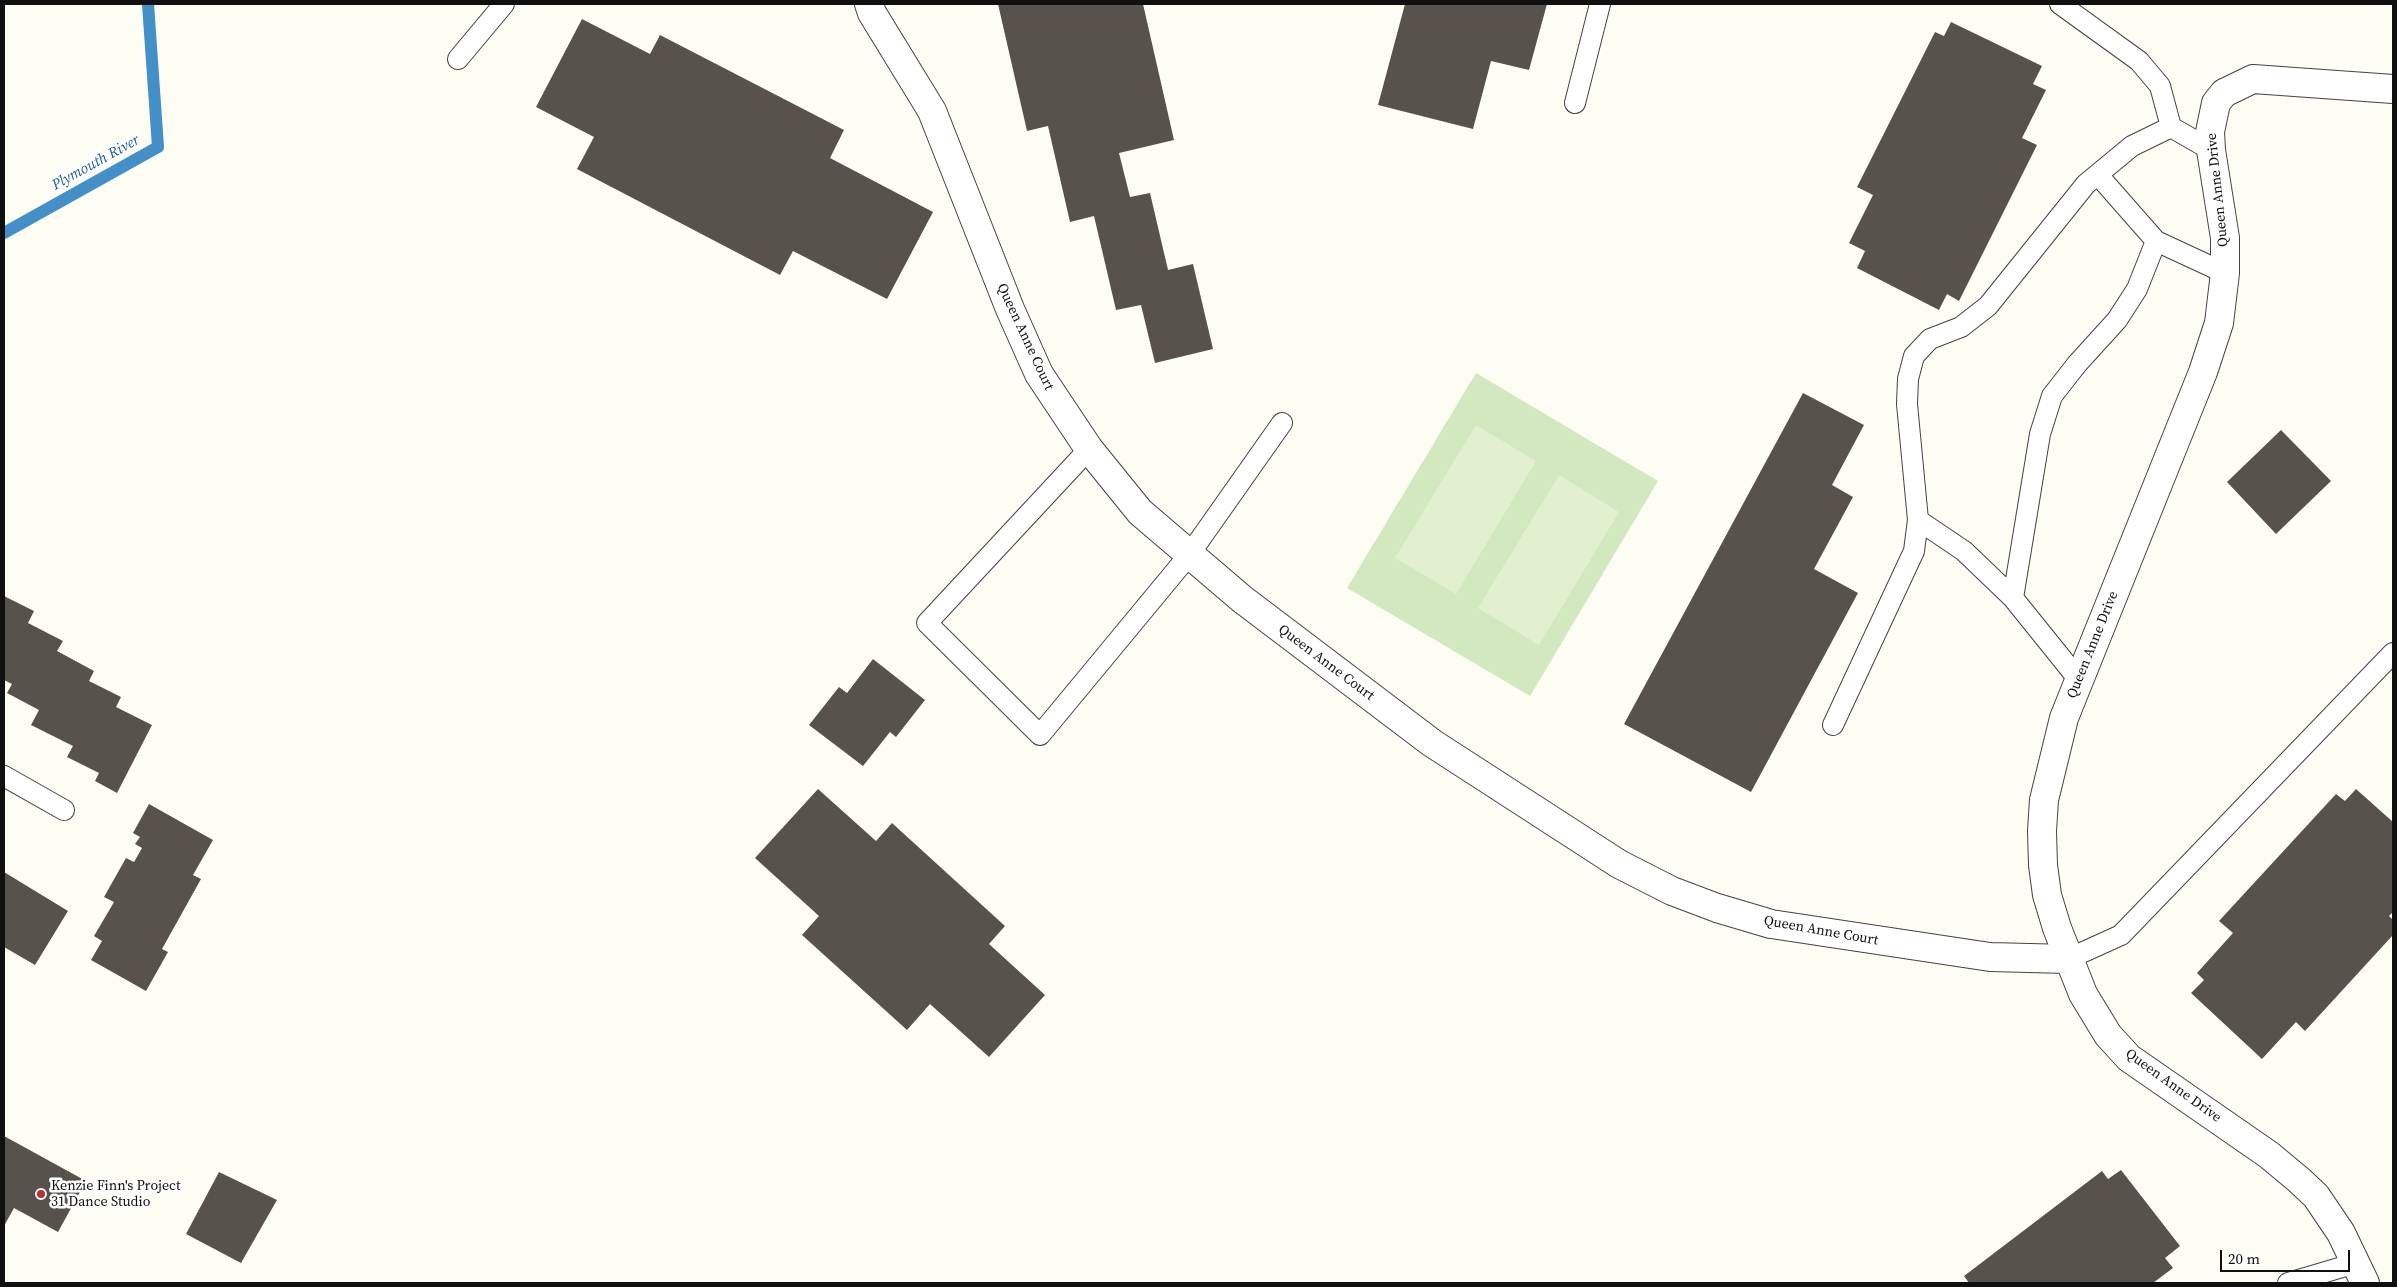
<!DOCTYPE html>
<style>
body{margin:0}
#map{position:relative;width:2397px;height:1287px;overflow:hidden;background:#fefdf4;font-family:"Source Serif 4",serif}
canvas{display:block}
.frame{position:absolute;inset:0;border:5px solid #101010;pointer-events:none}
.scale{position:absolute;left:2220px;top:1250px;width:130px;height:22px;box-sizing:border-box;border:2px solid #101010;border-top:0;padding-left:6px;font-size:15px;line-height:18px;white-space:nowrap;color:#101010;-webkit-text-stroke:4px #fff;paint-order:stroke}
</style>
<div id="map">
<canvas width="2397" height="1287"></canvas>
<div class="frame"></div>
<div class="scale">20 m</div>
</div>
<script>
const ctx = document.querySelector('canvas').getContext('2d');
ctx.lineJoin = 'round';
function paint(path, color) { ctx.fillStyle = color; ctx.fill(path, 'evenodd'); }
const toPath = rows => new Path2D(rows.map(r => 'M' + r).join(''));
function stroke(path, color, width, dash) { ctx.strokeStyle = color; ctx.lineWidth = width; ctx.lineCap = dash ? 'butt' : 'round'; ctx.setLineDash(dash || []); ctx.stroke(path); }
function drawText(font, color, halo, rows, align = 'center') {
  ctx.font = font + ' "Source Serif 4",serif'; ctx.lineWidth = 5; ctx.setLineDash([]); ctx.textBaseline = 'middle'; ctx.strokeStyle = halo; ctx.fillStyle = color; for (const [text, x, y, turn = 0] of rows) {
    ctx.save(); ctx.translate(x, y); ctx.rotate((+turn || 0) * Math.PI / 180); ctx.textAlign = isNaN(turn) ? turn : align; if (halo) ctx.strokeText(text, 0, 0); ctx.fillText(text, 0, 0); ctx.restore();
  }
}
const green = toPath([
 [1476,373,1658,481,1530,696,1347,588]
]);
const pitch = toPath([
 [1476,425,1536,461,1456,594,1395,558],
 [1559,475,1619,512,1539,645,1478,608]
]);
const stream = toPath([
 [4,233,158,147,148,4]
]);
const building = toPath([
 [998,4,1143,4,1174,140,1119,153,1130,197,1150,193,1168,270,1193,264,1213,349,1155,363,1141,305,1116,310,1094,216,1070,222,1048,126,1027,131],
 [1405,4,1547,4,1529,70,1491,61,1473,129,1378,105],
 [582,19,650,54,660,35,844,130,830,158,933,212,887,299,793,251,780,275,577,169,594,137,536,107],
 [1951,22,2042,66,2033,84,2046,90,2022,138,2037,145,1959,301,1947,294,1939,310,1857,268,1865,251,1849,243,1873,195,1857,187,1935,32,1944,36],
 [1803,393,1864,425,1832,485,1853,497,1814,569,1858,593,1751,792,1624,724],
 [2281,430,2331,481,2276,534,2227,482],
 [4,596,34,611,28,623,63,641,57,651,94,671,89,681,121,697,116,707,152,725,117,793,95,781,99,773,67,757,73,746,31,725,39,710,7,693,12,684,4,680],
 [873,659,925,700,896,737,890,732,863,766,809,725,839,687,847,693],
 [818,789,876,841,892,823,1005,926,989,944,1045,995,989,1057,930,1004,907,1030,802,935,819,916,755,858],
 [2356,789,2393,822,2393,912,2389,916,2393,920,2393,935,2305,1031,2296,1022,2262,1059,2191,993,2204,980,2197,973,2233,933,2219,921,2336,794,2345,801],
 [149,804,213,840,193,875,201,879,162,949,168,952,146,991,91,960,102,941,94,936,114,902,104,897,126,858,134,862,142,848,135,844,140,837,133,833],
 [4,872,68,911,35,965,4,947],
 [4,1136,86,1181,58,1232,14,1208,4,1226],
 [2121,1170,2180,1246,2165,1258,2173,1268,2153,1283,1969,1283,1964,1276,2102,1171,2108,1179],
 [219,1172,277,1200,241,1263,186,1234]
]);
const lane = toPath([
 [2060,4,2139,61,2160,86,2171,127],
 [458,59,504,4],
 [1575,103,1600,4],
 [2098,175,2156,241,2225,273],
 [1089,449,927,623,1040,735,1189,555,1282,423],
 [2013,598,2040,434,2052,396,2077,364,2117,320,2137,289,2156,241],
 [2079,680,2013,598,1964,551,1918,520,1907,404,1908,379,1914,356,1930,339,1961,327,1988,306,2086,184,2132,146,2171,127,2211,150],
 [1833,725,1914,551,1918,520],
 [4,776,64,810],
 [2068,959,2121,935,2393,653],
 [2288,1283,2356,1263]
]);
const street = toPath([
 [869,4,872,13,932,111,1010,309,1039,374,1089,449,1140,512,1242,599,1432,743,1619,864,1672,891,1717,908,1771,924,1990,957,2068,959],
 [2365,1283,2341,1233,2316,1196,2299,1180,2269,1155,2129,1058,2108,1035,2083,994,2057,928,2047,895,2043,865,2042,831,2044,800,2064,718,2203,372,2219,323,2225,273,2225,238,2211,150,2210,132,2216,103,2224,93,2253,79,2393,89]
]);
const markers = [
 [41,1194,5,"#bb2d2f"]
];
const streetNames = [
 ["Queen Anne Drive",2218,190,-96],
 ["Queen Anne Court",1025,337,65],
 ["Queen Anne Drive",2093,645,-68],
 ["Queen Anne Court",1326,663,37],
 ["Queen Anne Court",1821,931,10],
 ["Queen Anne Drive",2173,1086,36]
];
const poiNames = [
 ["Kenzie Finn's Project",51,1186],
 ["31 Dance Studio",51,1202]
];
const waterNames = [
 ["Plymouth River",96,163,-29]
];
paint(green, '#d2e8be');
paint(pitch, '#e3f0cf');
stroke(stream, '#448fc8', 12);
paint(building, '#58524d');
stroke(lane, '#434343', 22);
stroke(street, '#434343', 30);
stroke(lane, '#fff', 20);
stroke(street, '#fff', 28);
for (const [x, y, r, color] of markers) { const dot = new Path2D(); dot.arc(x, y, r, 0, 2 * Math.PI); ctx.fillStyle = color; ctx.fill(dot); stroke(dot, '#fff', 2); }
drawText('14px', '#101010', '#fff', streetNames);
drawText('14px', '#101010', '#fff', poiNames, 'left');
drawText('italic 15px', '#1e619d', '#fff', waterNames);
</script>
